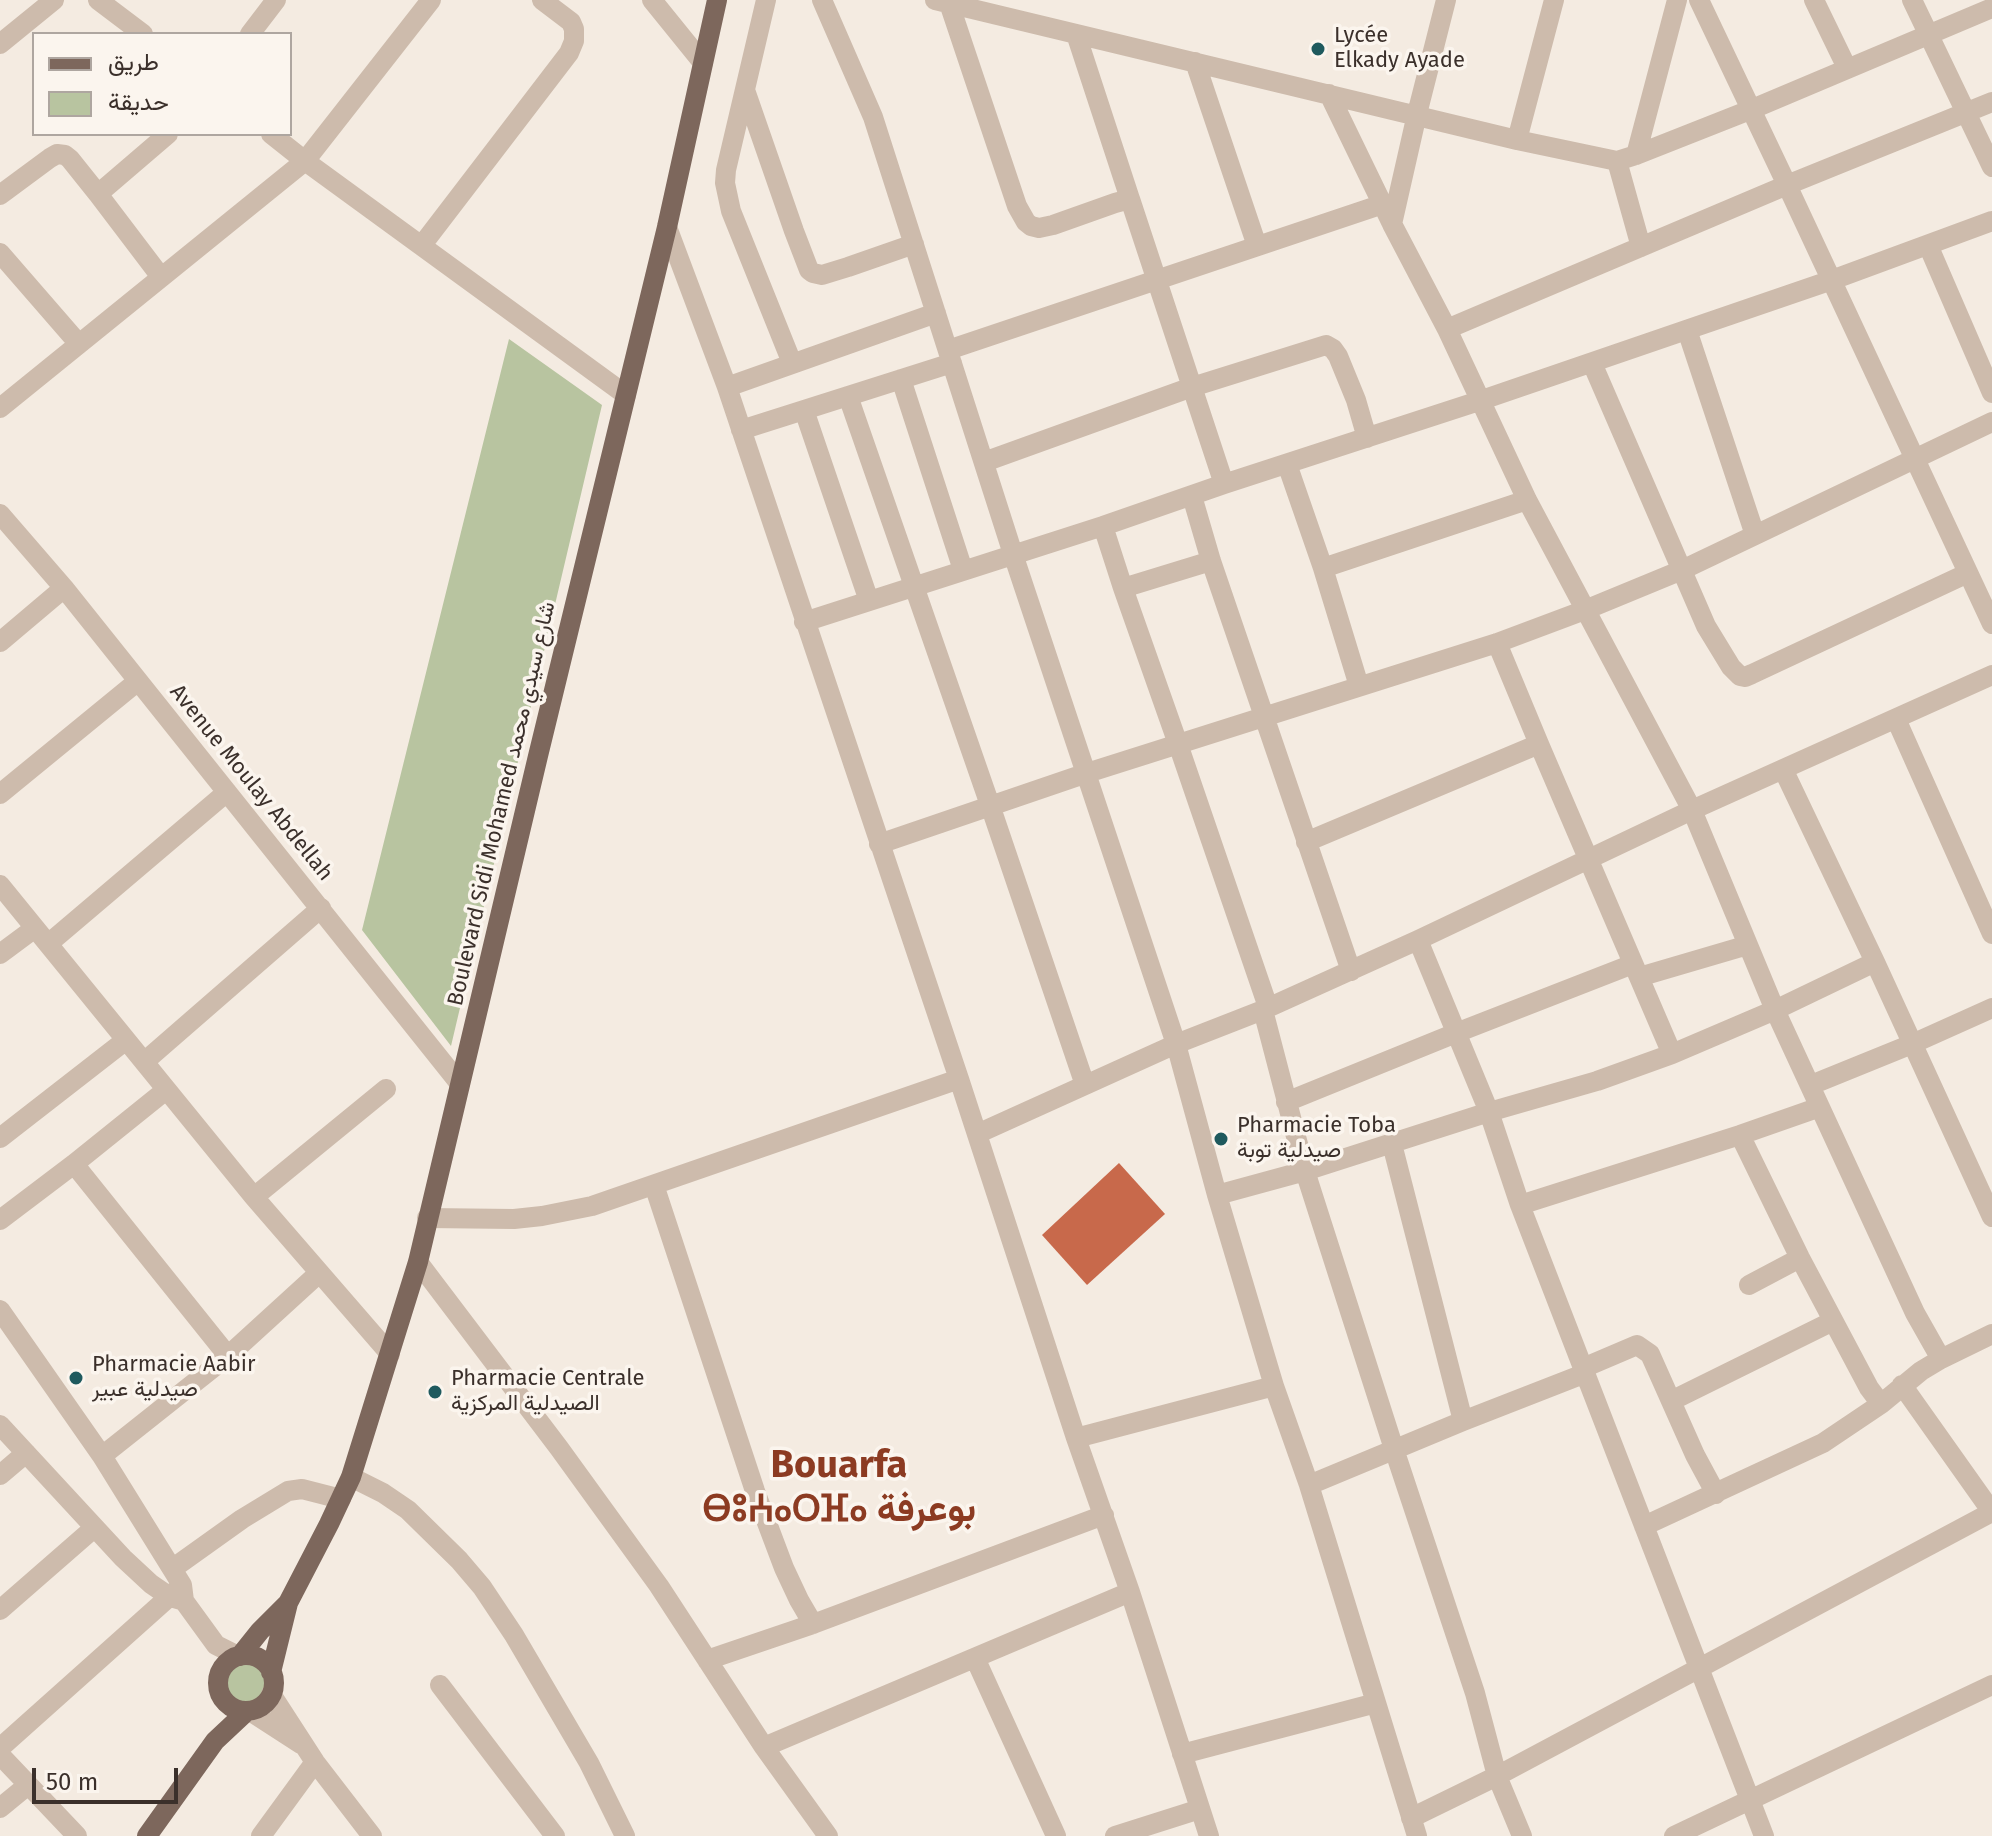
<!DOCTYPE html>
<meta charset="utf-8">
<style>
body{margin:0}
#map{position:relative;width:1992px;height:1836px;overflow:hidden;background:#f4ebe1;font-family:"Fira Sans",Vazirmatn,sans-serif}
canvas{display:block}
.legend{position:absolute;left:32px;top:32px;width:260px;height:104px;box-sizing:border-box;background:#fbf5ee;border:2px solid #aea6a0;margin:0;padding:10px 14px;list-style:none;font-size:24px;color:#3b302b}
.legend li{display:flex;align-items:center;gap:16px;height:40px}
.legend b{width:40px;border:2px solid #aea6a0}
.scale{position:absolute;left:32px;top:1768px;width:146px;height:36px;box-sizing:border-box;border:4px solid #3b302b;border-top:0;padding-left:10px;font-size:24px;line-height:28px;white-space:nowrap;color:#3b302b;-webkit-text-stroke:6px #fbf5ee;paint-order:stroke}
</style>
<div id="map">
<canvas width="1992" height="1836"></canvas>
<ul class="legend">
<li><b style="height:10px;background:#7d675c"></b>طريق</li>
<li><b style="height:22px;background:#b8c4a0"></b>حديقة</li>
</ul>
<div class="scale">50 m</div>
</div>
<script>
const ctx = document.querySelector('canvas').getContext('2d');
ctx.lineJoin = 'round';
function paint(path, color) { ctx.fillStyle = color; ctx.fill(path, 'evenodd'); }
const toPath = rows => new Path2D(rows.map(r => 'M' + r).join(''));
function stroke(path, color, width, dash) { ctx.strokeStyle = color; ctx.lineWidth = width; ctx.lineCap = dash ? 'butt' : 'round'; ctx.setLineDash(dash || []); ctx.stroke(path); }
function drawText(font, color, halo, rows, align = 'center') {
  ctx.font = font + ' "Fira Sans",Vazirmatn,"Noto Sans Tifinagh",sans-serif'; ctx.lineWidth = 7; ctx.setLineDash([]); ctx.textBaseline = 'middle'; ctx.strokeStyle = halo; ctx.fillStyle = color; for (const [text, x, y, turn = 0] of rows) {
    ctx.save(); ctx.translate(x, y); ctx.rotate((+turn || 0) * Math.PI / 180); ctx.textAlign = isNaN(turn) ? turn : align; if (halo) ctx.strokeText(text, 0, 0); ctx.fillText(text, 0, 0); ctx.restore();
  }
}
const green = toPath([
 [509,339,602,405,451,1046,362,930],
 '225 1684a23 23 0 1 1 46 0a23 23 0 1 1-46 0Z'
]);
const building = toPath([
 [1119,1163,1165,1214,1087,1285,1042,1235]
]);
const minor = toPath([
 [98,0,143,34],
 [652,0,703,63],
 [766,0,726,170,725,183,731,211,792,363],
 [822,0,873,117,1013,554,1176,1044,1217,1195,1274,1386,1309,1485,1417,1836],
 [935,0,1517,140,1617,161,1636,155,1750,110,1992,8],
 [1699,0,1787,185,1992,624],
 [1814,0,1847,68],
 [1912,0,1992,167],
 [949,3,1017,206,1026,222,1031,226,1039,228,1053,225,1115,203,1130,199,1224,484],
 [250,34,276,0],
 [1076,34,1130,199],
 [0,44,54,0],
 [1195,62,1257,246],
 [745,90,794,231,809,270,813,273,822,275,848,267,914,244],
 [1329,94,1392,224,1447,329,1527,500,1692,810,1775,1010,1915,1313,1941,1359],
 [271,134,305,161,626,395],
 [1517,140,1554,0],
 [1636,155,1677,0],
 [1617,161,1641,247],
 [98,194,168,134],
 [0,195,50,158,57,154,65,155,70,159,98,194,161,277],
 [1392,224,1417,114,1446,0],
 [667,227,727,387,959,1079,1076,1438,1130,1592,1209,1836],
 [422,245,569,53,574,41,574,29,571,22,542,0],
 [1928,245,1992,393],
 [0,253,79,344],
 [1447,329,1787,185,1992,102],
 [1687,330,1755,535],
 [948,350,1383,204],
 [1592,363,1706,626,1731,667,1740,676,1745,677,1752,674,1968,573],
 [901,379,963,570],
 [727,387,936,313],
 [848,396,990,805,1085,1085],
 [0,408,305,161,431,0],
 [804,410,869,601],
 [741,430,952,363],
 [984,462,1192,387,1326,345,1333,349,1338,356,1356,400,1367,438],
 [1287,464,1323,568,1359,686],
 [1192,496,1211,561,1351,971],
 [0,514,64,588,460,1084],
 [1103,526,1123,588,1211,561],
 [1323,568,1527,500],
 [1123,588,1178,744,1268,1007],
 [804,622,1103,526,1224,484,1479,401,1832,280,1992,221],
 [0,642,64,588],
 [1497,643,1539,744,1672,1054],
 [1896,719,1992,934],
 [1783,769,1875,962,1992,1217],
 [0,794,138,681],
 [1306,842,1539,744],
 [879,844,1087,773,1497,643,1585,610,1682,570,1992,422],
 [0,885,254,1197,390,1354],
 [1418,940,1489,1112,1520,1205,1764,1836],
 [48,944,227,792],
 [0,954,35,928],
 [1639,977,1748,945],
 [1263,1010,1305,1171,1394,1449,1475,1693,1497,1776,1522,1836],
 [144,1062,321,908],
 [1811,1085,1912,1044,1992,1008],
 [1286,1102,1456,1033,1633,964],
 [977,1134,1176,1044,1263,1010,1418,940,1692,810,1992,675],
 [1740,1135,1800,1258,1869,1388,1881,1404],
 [0,1138,126,1040],
 [1392,1144,1463,1421],
 [74,1164,228,1356],
 [654,1185,755,1491,784,1568,799,1600,813,1624],
 [1217,1195,1305,1171,1489,1112,1597,1081,1672,1054,1775,1010,1875,962],
 [254,1197,386,1089],
 [1520,1205,1740,1135,1820,1107],
 [427,1218,514,1219,542,1216,592,1206,959,1079],
 [0,1220,74,1164,166,1090],
 [418,1262,559,1448,659,1586,764,1747,828,1836],
 [1749,1285,1800,1258],
 [0,1310,102,1456,182,1585,184,1601],
 [1583,1368,1637,1345,1650,1354,1695,1455,1716,1494],
 [1902,1385,1992,1512],
 [1671,1401,1833,1321],
 [0,1425,123,1558,151,1584,170,1597,184,1601,216,1645,238,1656],
 [1076,1438,1274,1386],
 [102,1456,228,1356,319,1273],
 [0,1475,26,1453],
 [351,1477,383,1493,408,1510,459,1560,482,1587,514,1635,589,1763,625,1836],
 [1309,1485,1463,1421,1586,1373],
 [1644,1526,1823,1443,1881,1404,1921,1371,1941,1359,1992,1334],
 [172,1569,242,1519,288,1491,302,1489,341,1499],
 [0,1610,94,1528],
 [975,1658,1056,1836],
 [707,1660,813,1624,1104,1515],
 [440,1685,555,1836],
 [271,1694,315,1762,372,1836],
 [250,1711,301,1744],
 [764,1747,1130,1592],
 [0,1748,179,1588],
 [1182,1754,1376,1703],
 [0,1755,77,1836],
 [0,1808,28,1785],
 [1411,1818,1497,1776,1992,1512],
 [261,1836,315,1762],
 [1115,1836,1200,1809],
 [1674,1836,1992,1685]
]);
const major = toPath([
 '218 1683a28 28 0 1 1 56 0a28 28 0 1 1-56 0Z',
 [240,1656,260,1631,288,1603],
 [271,1672,288,1603,329,1524,351,1477,418,1262,538,756,667,227,717,0],
 [147,1836,215,1741,247,1711]
]);
const markers = [
 [1318,49,8,"#1f5a5e"],
 [1221,1139,8,"#1f5a5e"],
 [76,1378,8,"#1f5a5e"],
 [435,1392,8,"#1f5a5e"]
];
const poiNames = [
 ["Lycée",1334,36],
 ["Elkady Ayade",1334,61],
 ["Pharmacie Toba",1237,1126],
 ["صيدلية توبة",1237,1151],
 ["Pharmacie Aabir",92,1365],
 ["صيدلية عبير",92,1390],
 ["Pharmacie Centrale",451,1379],
 ["الصيدلية المركزية",451,1404]
];
const streetNames = [
 ["Avenue Moulay Abdellah",251,783,51],
 ["Boulevard Sidi Mohamed شارع سيدي محمد",502,804,-77]
];
const townNames = [
 ["Bouarfa",839,1466],
 ["ⴱⵓⵄⴰⵔⴼⴰ بوعرفة",839,1510]
];
paint(green, '#b8c4a0');
paint(building, '#c8694b');
stroke(minor, '#cdbbac', 20);
stroke(major, '#7d675c', 20);
for (const [x, y, r, color] of markers) { const dot = new Path2D(); dot.arc(x, y, r, 0, 2 * Math.PI); ctx.fillStyle = color; ctx.fill(dot); stroke(dot, '#fbf5ee', 3); }
drawText('22px', '#3b302b', '#fbf5ee', poiNames, 'left');
drawText('22px', '#3b302b', '#fbf5ee', streetNames);
drawText('bold 38px', '#8c3b22', '#fbf5ee', townNames);
</script>
